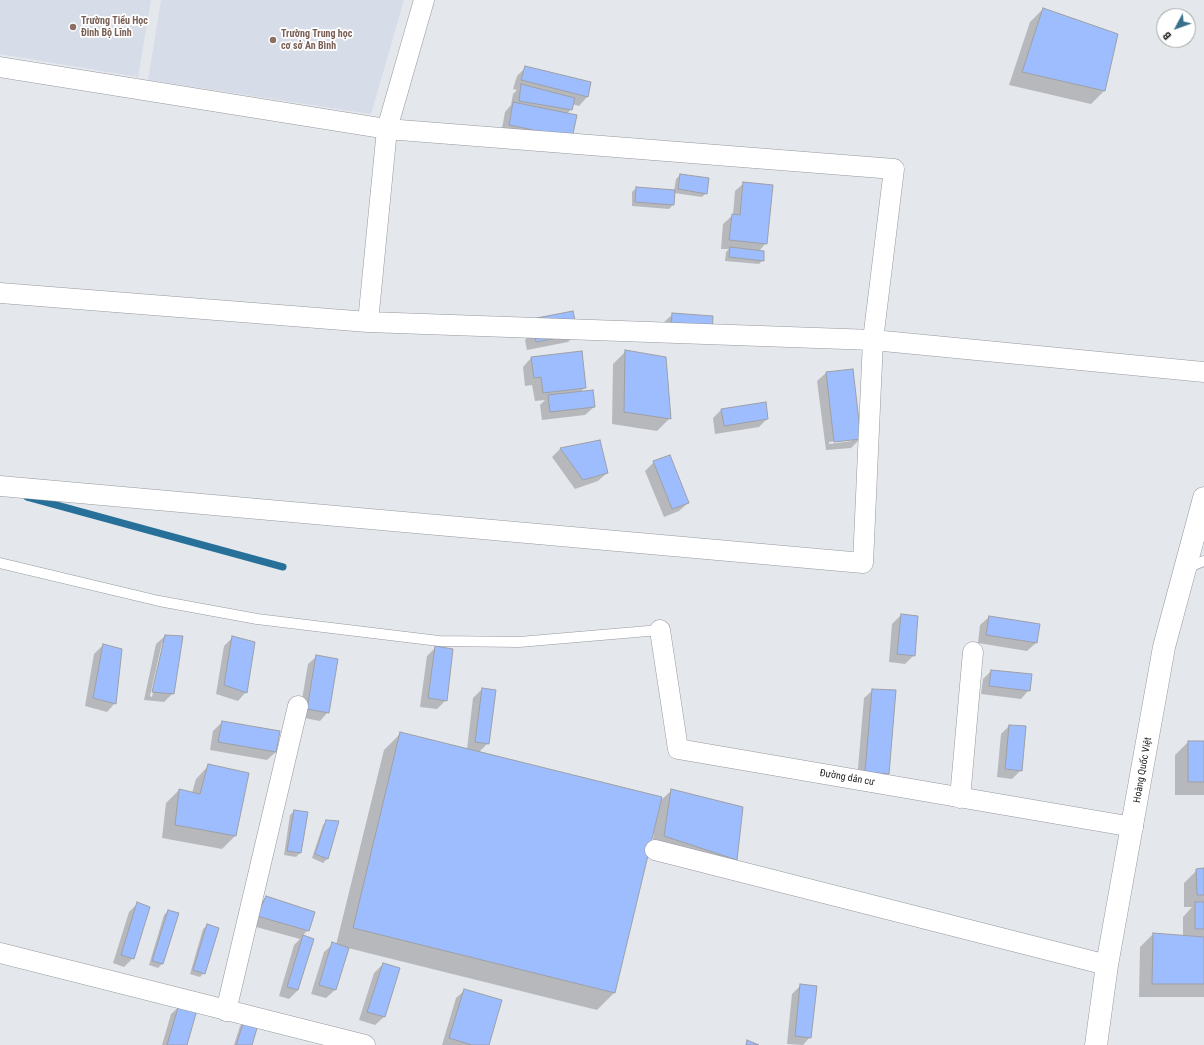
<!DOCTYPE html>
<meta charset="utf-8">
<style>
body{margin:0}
#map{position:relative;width:1204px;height:1045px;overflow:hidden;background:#e4e7ec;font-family:"Roboto Condensed",sans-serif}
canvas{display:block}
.north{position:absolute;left:1156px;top:8px;width:40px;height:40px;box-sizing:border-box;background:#fff;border:1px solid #a3a4a5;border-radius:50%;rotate:229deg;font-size:11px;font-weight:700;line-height:16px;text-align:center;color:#1a1b1d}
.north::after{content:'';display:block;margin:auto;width:14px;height:18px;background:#38708b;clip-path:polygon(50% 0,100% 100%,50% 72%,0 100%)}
</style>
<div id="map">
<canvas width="1204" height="1045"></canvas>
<div class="north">B</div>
</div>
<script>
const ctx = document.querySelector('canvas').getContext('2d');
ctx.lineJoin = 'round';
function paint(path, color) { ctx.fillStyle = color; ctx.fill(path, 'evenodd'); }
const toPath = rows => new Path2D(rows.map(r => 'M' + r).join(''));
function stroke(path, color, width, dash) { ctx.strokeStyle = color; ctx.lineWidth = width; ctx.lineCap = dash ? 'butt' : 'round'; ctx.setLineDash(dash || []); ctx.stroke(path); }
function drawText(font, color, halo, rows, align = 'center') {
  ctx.font = font + ' "Roboto Condensed",sans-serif'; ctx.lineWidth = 3.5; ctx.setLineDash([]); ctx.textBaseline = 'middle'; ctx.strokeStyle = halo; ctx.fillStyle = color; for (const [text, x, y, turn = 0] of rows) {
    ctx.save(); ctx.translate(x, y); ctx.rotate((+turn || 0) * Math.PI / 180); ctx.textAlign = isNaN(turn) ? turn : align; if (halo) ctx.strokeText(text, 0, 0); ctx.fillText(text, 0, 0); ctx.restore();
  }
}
const built = toPath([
 [0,0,151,0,138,77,0,54],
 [161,0,404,0,371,114,148,80]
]);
const shadow = toPath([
 [1043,9,1104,91,1091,104,1009,85,1030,22],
 [525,68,590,83,587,97,579,106,572,104,571,109,567,114,572,138,501,134,505,112,511,105,513,94,517,90,513,89,517,76],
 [680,175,706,193,702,197,674,193,673,205,669,209,632,206,632,192,636,188,674,191,676,179],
 [744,183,766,243,759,251,763,260,759,264,725,261,726,252,729,249,721,249,723,224,733,215,735,191],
 [673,314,711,334,663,340,664,322],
 [577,333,568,342,527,350,525,340,530,334],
 [626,351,670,418,657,431,612,424,613,364],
 [531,358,585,387,580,393,594,407,585,415,542,420,540,405,545,400,535,401,532,385,525,386,523,367],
 [826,373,860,439,851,448,826,450,817,381],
 [852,439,852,441,829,444,829,442],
 [721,410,767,419,759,427,715,434,713,418],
 [600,441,607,473,598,481,575,489,552,457,560,449],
 [654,462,688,503,679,511,664,517,645,471],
 [901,615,914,655,905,664,889,662,892,624],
 [989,617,1036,643,1027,651,978,643,980,625],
 [165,636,173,693,164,702,144,700,156,644],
 [162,643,164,643,152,697,150,696],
 [233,637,246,692,238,701,216,694,224,646],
 [103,645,115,703,107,712,85,706,94,654],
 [436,647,446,700,437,709,420,707,427,656],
 [317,656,328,712,320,721,299,717,308,664],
 [991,671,1029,690,1021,699,981,694,983,679],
 [482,689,488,743,479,752,660,801,672,790,742,808,736,860,723,873,652,849,654,832,653,832,614,993,597,1010,348,948,335,990,326,998,311,994,324,952,333,944,336,945,384,750,401,733,467,749,473,698],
 [873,690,888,773,879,782,857,780,864,698],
 [222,722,276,752,267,760,210,750,213,731],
 [1009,726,1021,770,1012,779,997,777,1001,734],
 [1188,742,1204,742,1204,795,1175,795,1175,755],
 [209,765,248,774,235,836,222,849,162,838,166,803,179,790,192,793,196,779],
 [294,811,300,853,296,857,284,855,290,815],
 [327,821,337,822,327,859,323,863,312,858,323,825],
 [1204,869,1204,997,1139,997,1140,947,1153,934,1183,936,1183,917,1192,907,1184,907,1184,883,1197,870],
 [266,897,308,930,302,936,313,939,298,990,289,999,279,996,294,945,300,939,249,925,258,906],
 [137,904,133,958,124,967,113,963,129,912],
 [168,911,162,964,158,968,149,965,164,915],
 [208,925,204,973,200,977,190,974,203,929],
 [383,964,398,969,384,1017,375,1025,359,1020,374,973],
 [801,985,810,1037,803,1045,787,1044,792,994],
 [465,990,488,1045,442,1045,456,998],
 [180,1006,186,1045,162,1045,171,1014],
 [244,1022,251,1045,234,1045,240,1026]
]);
const stream = toPath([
 [27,497,283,567]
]);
const building = toPath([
 [1043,8,1118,34,1105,91,1022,72,1043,8],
 [525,66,591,82,588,97,521,80,525,66],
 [521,84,575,98,572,110,519,101,521,84],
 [513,102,577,115,572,138,509,125,513,102],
 [680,174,709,178,707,194,678,189,680,174],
 [743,182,773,185,767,244,729,240,732,214,740,215,743,182],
 [636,187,675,190,674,205,635,202,636,187],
 [730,247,764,251,764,261,729,257,730,247],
 [573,311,578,334,536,342,533,330,537,318,573,311],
 [672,313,713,316,712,335,671,331,672,313],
 [625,350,666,357,671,419,624,412,625,350],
 [582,351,586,388,543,393,541,377,534,378,531,357,582,351],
 [853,369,861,439,834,442,826,372,853,369],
 [593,390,595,407,550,412,548,395,593,390],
 [766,402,768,419,724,426,721,409,766,402],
 [600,440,608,473,583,480,560,448,600,440],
 [670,455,689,503,672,509,653,461,670,455],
 [901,614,918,616,915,656,897,654,901,614],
 [989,616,1040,624,1037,643,986,635,989,616],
 [165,635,183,636,174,694,152,692,165,635],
 [232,636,255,642,247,693,224,685,232,636],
 [103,644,122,649,116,704,93,698,103,644],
 [435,646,453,649,447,701,428,698,435,646],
 [316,655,338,659,329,713,307,709,316,655],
 [991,670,1032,674,1030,691,989,686,991,670],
 [482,688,496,690,489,744,475,742,482,688],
 [872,689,896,690,889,774,865,772,872,689],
 [222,721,280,731,276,752,218,742,222,721],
 [1009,725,1026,726,1022,771,1005,769,1009,725],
 [400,732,662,797,615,993,353,928,400,732],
 [1188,741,1204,741,1204,782,1188,782,1188,741],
 [208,764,249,773,236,836,175,825,179,789,200,794,208,764],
 [671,789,743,807,737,860,664,836,671,789],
 [294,810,308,812,301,853,287,851,294,810],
 [326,820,339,821,328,859,315,854,326,820],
 [1204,868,1204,895,1197,895,1196,869,1204,868],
 [266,896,315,912,309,931,257,916,266,896],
 [137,902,150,907,134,959,121,955,137,902],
 [1195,902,1204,902,1204,929,1195,929,1195,902],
 [168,910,179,913,163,964,152,961,168,910],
 [207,924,219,928,205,974,193,970,207,924],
 [1153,933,1204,937,1204,984,1152,984,1153,933],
 [303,935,314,939,298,990,287,987,303,935],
 [332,942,349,948,336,990,319,985,332,942],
 [383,963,400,968,385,1017,367,1012,383,963],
 [800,984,817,986,811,1038,795,1036,800,984],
 [464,989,502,1000,489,1045,472,1045,449,1038,464,989],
 [179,1004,197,1010,187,1045,167,1045,179,1004],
 [244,1021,258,1025,252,1045,236,1045,244,1021],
 [747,1040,759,1045,746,1045,747,1040]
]);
const service = toPath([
 [0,563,159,601,257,619,439,641,519,642,660,630],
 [1186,568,1204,561]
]);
const minor = toPath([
 [0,67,387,129,894,169,873,340,863,563,0,486],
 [0,293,368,322,873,340,1204,372],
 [368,322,387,129,424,0],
 [660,630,678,749,1133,827],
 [960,798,973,652],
 [655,850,1107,965],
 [0,953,365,1045],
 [226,1011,298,706]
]);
const tertiary = toPath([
 [1096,1045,1107,965,1164,647,1204,498]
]);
const markers = [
 [73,27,4,"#8d6e63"],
 [273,40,4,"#8d6e63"]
];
const educationNames = [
 ["Trường Tiểu Học",81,21],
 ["Đinh Bộ Lĩnh",81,33],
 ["Trường Trung học",281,34],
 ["cơ sở An Bình",281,46]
];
const streetNames = [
 ["Hoàng Quốc Việt",1143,770,-80],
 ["Đường dân cư",847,778,10]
];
paint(built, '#d6dce8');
paint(shadow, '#0003');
stroke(stream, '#277099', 7);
paint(building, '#9ebdff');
stroke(building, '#9d9fa5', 1);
stroke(service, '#95989d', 11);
stroke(minor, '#95989d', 21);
stroke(tertiary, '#95989d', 23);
stroke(service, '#fff', 10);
stroke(minor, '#fff', 20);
stroke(tertiary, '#fff', 22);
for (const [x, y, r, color] of markers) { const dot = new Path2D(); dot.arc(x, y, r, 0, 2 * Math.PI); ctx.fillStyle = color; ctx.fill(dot); stroke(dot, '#fff', 1.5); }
drawText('bold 10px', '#785e54', '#fff', educationNames, 'left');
drawText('10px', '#1a1b1d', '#fff', streetNames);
</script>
